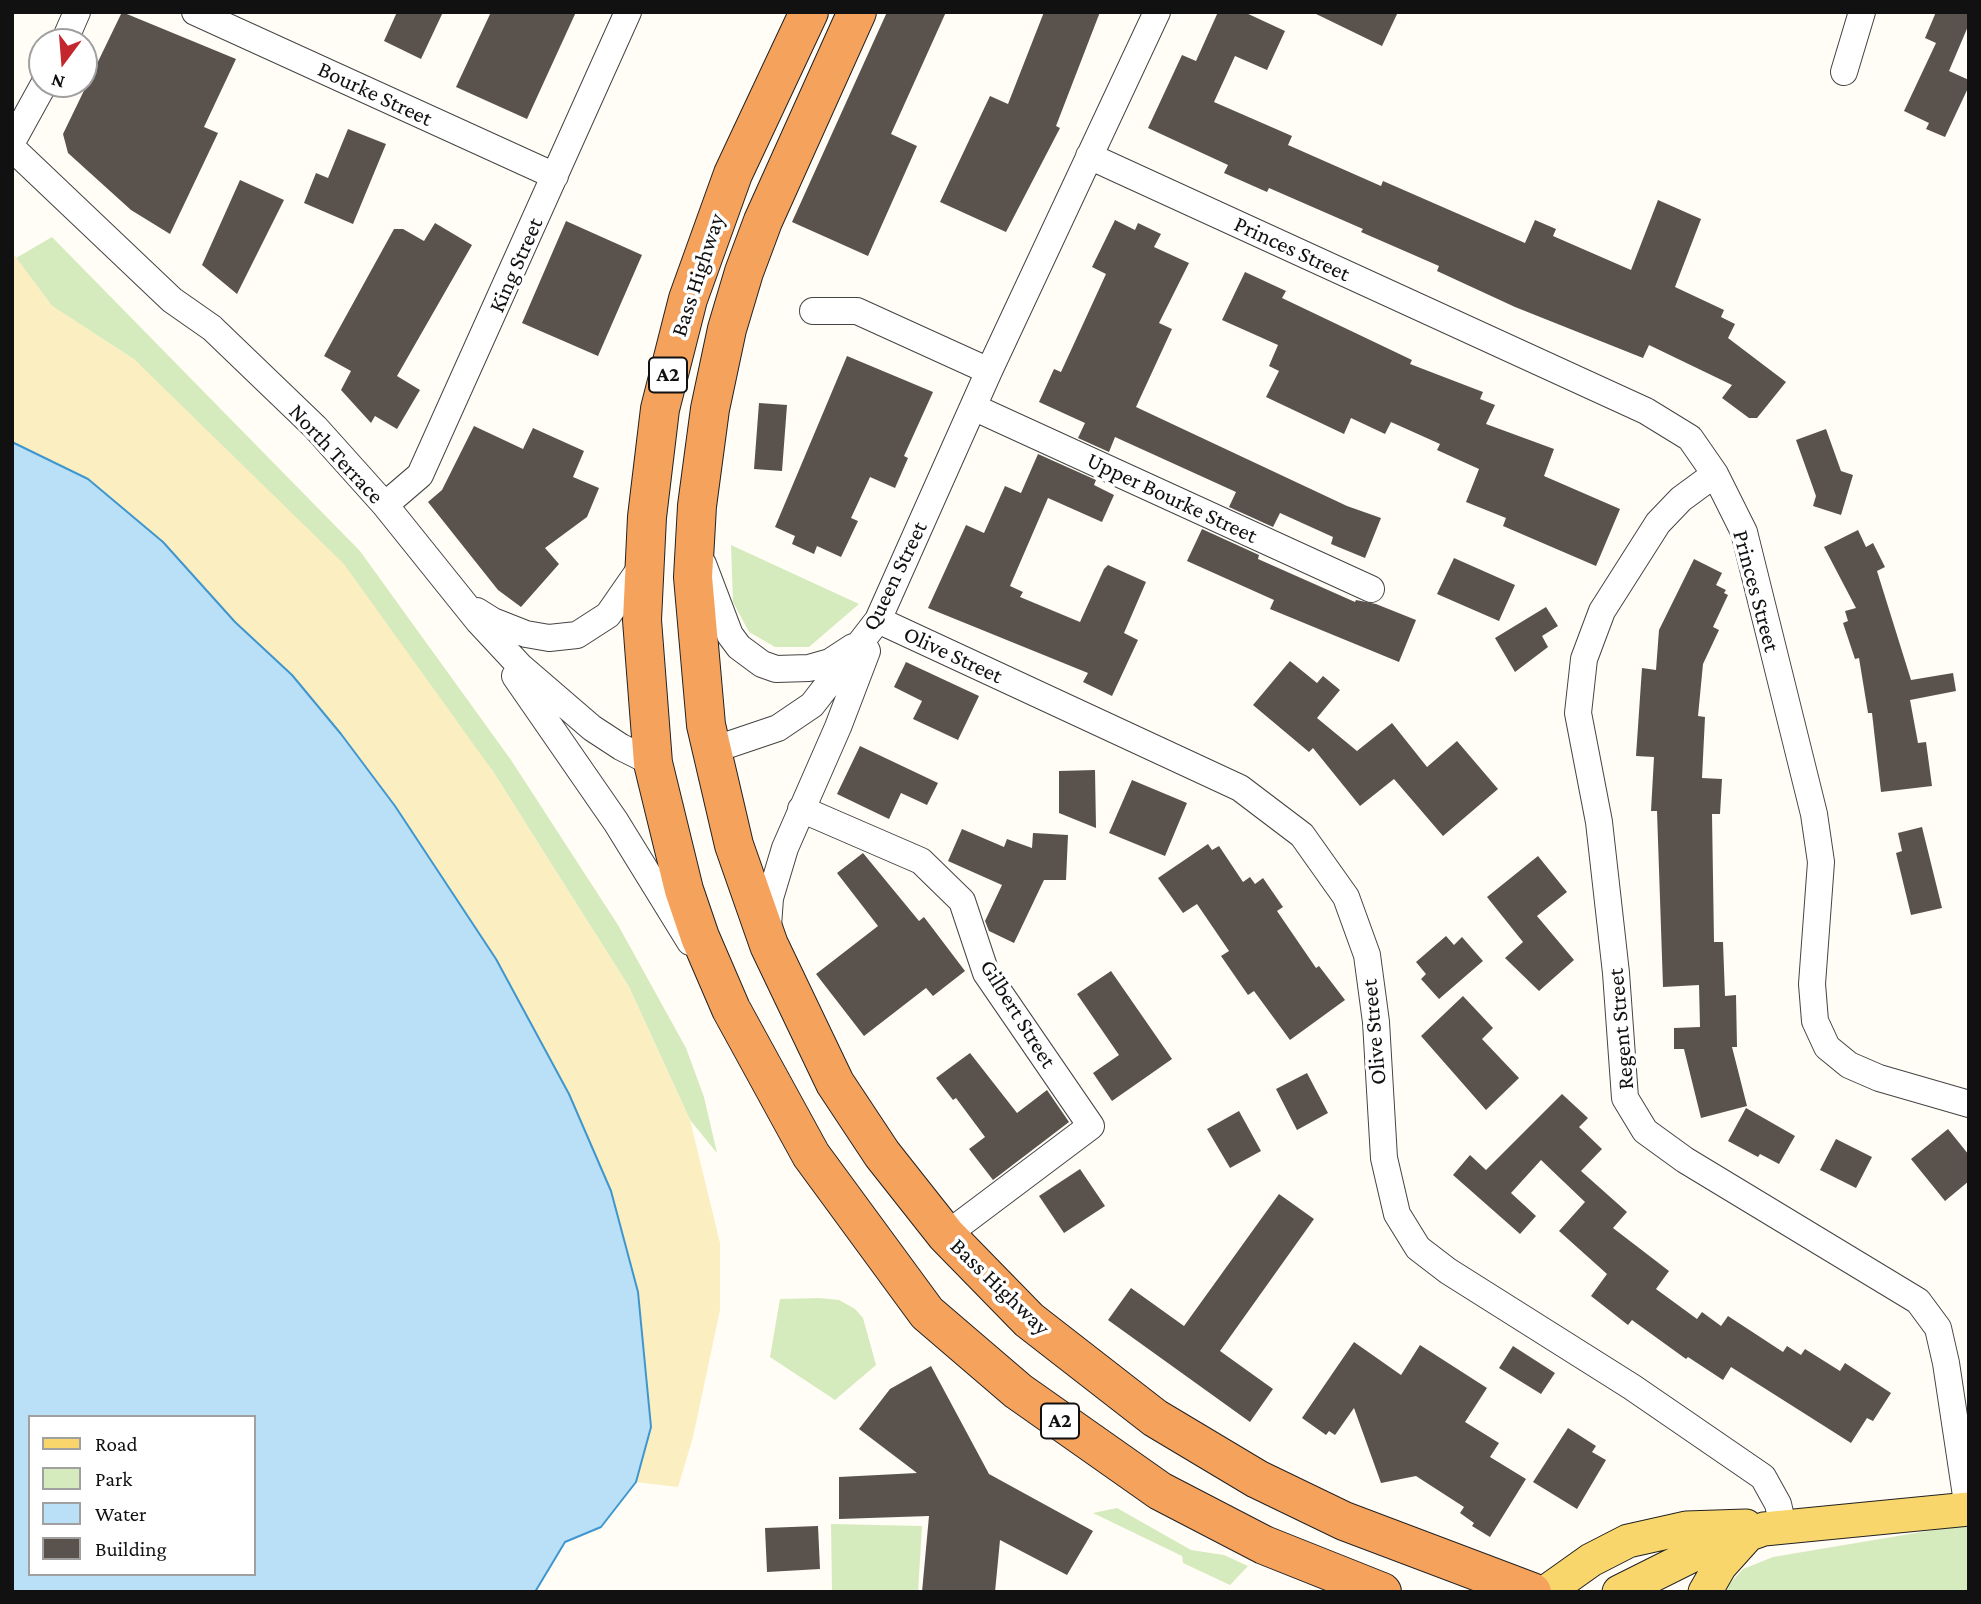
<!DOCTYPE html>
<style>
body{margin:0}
#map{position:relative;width:1981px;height:1604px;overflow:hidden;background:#fffdf5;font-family:"Crimson Pro",serif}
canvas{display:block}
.frame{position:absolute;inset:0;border:14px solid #111;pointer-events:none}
.legend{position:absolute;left:28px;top:1415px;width:228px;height:161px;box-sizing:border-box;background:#fff;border:2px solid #a0a0a0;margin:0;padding:9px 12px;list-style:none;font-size:21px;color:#111}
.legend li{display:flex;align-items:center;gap:14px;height:35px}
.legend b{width:35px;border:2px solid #a0a0a0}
.north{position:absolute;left:28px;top:28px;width:70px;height:70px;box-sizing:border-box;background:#fff;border:2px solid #a0a0a0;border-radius:50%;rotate:196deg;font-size:19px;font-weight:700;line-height:28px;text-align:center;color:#111}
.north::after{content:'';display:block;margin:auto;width:24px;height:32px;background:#c4262e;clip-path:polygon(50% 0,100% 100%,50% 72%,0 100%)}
</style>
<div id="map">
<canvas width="1981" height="1604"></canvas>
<div class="frame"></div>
<ul class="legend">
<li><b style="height:9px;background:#f9d66b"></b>Road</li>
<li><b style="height:19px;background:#d5ebbd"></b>Park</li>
<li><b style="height:19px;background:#b9e0f7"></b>Water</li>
<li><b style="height:19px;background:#5a524d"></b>Building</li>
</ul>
<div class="north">N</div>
</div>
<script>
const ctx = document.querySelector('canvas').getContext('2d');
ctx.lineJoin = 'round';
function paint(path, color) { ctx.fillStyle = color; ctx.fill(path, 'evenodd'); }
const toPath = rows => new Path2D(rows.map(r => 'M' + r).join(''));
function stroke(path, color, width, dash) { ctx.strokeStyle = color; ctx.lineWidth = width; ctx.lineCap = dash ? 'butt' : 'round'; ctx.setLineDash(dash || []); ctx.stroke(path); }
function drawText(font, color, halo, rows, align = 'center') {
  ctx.font = font + ' "Crimson Pro",serif'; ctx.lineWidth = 7; ctx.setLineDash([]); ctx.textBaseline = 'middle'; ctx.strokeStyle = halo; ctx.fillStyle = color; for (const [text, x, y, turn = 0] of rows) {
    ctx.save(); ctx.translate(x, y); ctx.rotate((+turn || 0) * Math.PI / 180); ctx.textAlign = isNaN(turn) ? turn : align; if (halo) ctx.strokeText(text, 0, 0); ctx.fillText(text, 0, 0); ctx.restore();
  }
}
const green = toPath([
 [52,237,360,551,511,760,618,925,686,1048,704,1097,717,1153,690,1120,629,987,492,770,135,360,52,306,16,258],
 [731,545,859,604,809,647,775,647,749,632,733,602],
 [819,1298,839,1300,855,1309,863,1318,876,1365,835,1400,770,1357,780,1299],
 [1117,1508,1191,1550,1224,1555,1248,1566,1230,1585,1183,1563,1182,1556,1093,1513],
 [831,1524,922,1526,918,1592,832,1592],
 [1969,1524,1969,1592,1722,1592,1743,1569,1773,1557]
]);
const sand = toPath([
 [12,252,52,306,135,360,344,564,492,770,629,987,690,1120,720,1243,720,1310,693,1437,678,1487,636,1482,641,1460,530,1027,496,959,395,806,341,734,292,675,235,622,163,542,88,479,12,442]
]);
const water = toPath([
 [12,442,88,479,163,542,235,622,292,675,341,734,395,806,496,959,569,1094,611,1191,638,1292,651,1427,636,1482,601,1527,565,1542,535,1592,12,1592,12,442],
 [30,1417,254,1417,254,1574,30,1574,30,1417]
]);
const building = toPath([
 [122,12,236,59,204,127,218,133,170,234,131,210,68,153,63,134],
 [397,12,443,12,421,59,384,41],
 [491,12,576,12,527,119,456,87],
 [887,12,946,12,891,134,917,146,868,256,792,222],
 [1044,12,1100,12,1056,126,1060,128,1006,232,940,202,990,96,1008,104],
 [1218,12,1244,12,1285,31,1267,70,1235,56,1214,102,1292,136,1288,145,1381,186,1383,181,1525,243,1535,220,1556,229,1553,236,1631,270,1658,200,1701,219,1675,287,1724,310,1721,317,1735,324,1728,338,1786,382,1757,418,1749,418,1722,398,1732,385,1649,345,1643,358,1515,307,1437,271,1439,266,1361,232,1363,229,1269,188,1267,192,1224,173,1228,165,1148,128,1182,55,1196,61],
 [1312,12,1398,12,1382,46],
 [1936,12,1969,12,1969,24,1949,71,1969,80,1969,86,1945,137,1926,129,1929,123,1904,111,1936,43,1925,38],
 [348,129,386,144,353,224,304,203,316,173,328,178],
 [240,180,284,200,237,294,202,265],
 [1115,220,1135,230,1138,223,1161,234,1154,247,1189,263,1159,323,1172,329,1136,407,1347,506,1381,518,1365,558,1331,544,1333,537,1280,513,1273,527,1229,507,1236,492,1115,437,1109,452,1078,438,1085,423,1039,402,1054,369,1061,372,1106,274,1092,267],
 [566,221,642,255,598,356,522,323],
 [435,223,472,245,397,376,420,390,397,429,375,416,371,423,341,390,351,371,324,356,394,229,403,229,424,241],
 [1245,272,1286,291,1282,298,1412,360,1410,364,1483,392,1480,399,1495,405,1486,424,1554,449,1544,476,1620,509,1596,566,1503,526,1506,518,1466,502,1479,469,1437,450,1440,444,1391,422,1385,434,1351,418,1344,434,1266,397,1279,371,1269,366,1278,345,1222,320],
 [847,356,933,392,904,456,908,458,895,488,870,477,851,518,858,521,841,557,817,546,814,554,792,544,795,536,775,527],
 [759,403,787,405,782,471,754,469],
 [474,426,523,449,533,428,584,451,573,477,599,488,587,517,545,548,559,564,521,607,498,590,428,502,442,490],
 [1826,429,1841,471,1853,475,1841,515,1813,506,1816,496,1796,440],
 [1038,454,1096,480,1094,485,1114,495,1102,522,1048,498,1010,586,1023,592,1020,597,1080,622,1104,569,1108,565,1146,582,1124,633,1138,640,1112,696,1083,682,1088,673,928,608,966,525,984,533,1005,486,1021,493],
 [1202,529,1259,555,1258,559,1355,602,1356,600,1376,604,1416,620,1399,662,1270,609,1274,600,1187,561],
 [1858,530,1866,547,1873,543,1885,567,1877,571,1911,680,1953,673,1956,691,1910,700,1918,743,1926,742,1932,786,1881,792,1872,713,1868,713,1859,658,1855,659,1843,623,1848,621,1845,611,1856,608,1824,547],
 [1454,558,1515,585,1499,621,1437,594],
 [1694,559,1722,573,1716,585,1726,590,1724,593,1728,595,1713,627,1719,630,1703,664,1698,716,1705,717,1702,778,1722,779,1720,814,1712,814,1714,942,1723,942,1725,996,1736,995,1737,1047,1732,1047,1747,1106,1701,1118,1684,1049,1674,1049,1674,1028,1700,1027,1699,985,1663,987,1657,811,1651,811,1654,757,1636,756,1642,668,1656,670,1659,630],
 [1546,607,1558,626,1542,636,1548,647,1515,672,1495,638],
 [1290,661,1317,683,1323,676,1340,690,1317,718,1357,751,1392,723,1427,767,1457,741,1498,789,1443,836,1394,779,1360,806,1313,748,1309,752,1253,705],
 [906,662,979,696,958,740,913,719,922,701,894,687],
 [860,746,938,783,927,805,901,793,889,819,837,794],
 [1095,770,1096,828,1059,813,1059,771],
 [1132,780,1187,803,1165,856,1109,833],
 [1922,827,1942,908,1911,915,1896,853,1902,851,1898,833],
 [962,829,1004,847,1007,839,1032,848,1033,833,1068,835,1066,880,1044,880,1014,943,989,931,985,921,1002,885,948,861],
 [1208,844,1212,850,1219,846,1243,882,1250,877,1255,884,1263,878,1283,907,1277,911,1316,968,1319,966,1345,1000,1290,1040,1254,991,1248,995,1221,956,1229,951,1197,904,1183,913,1158,878],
 [863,853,919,921,924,917,965,971,933,996,926,988,864,1036,816,974,878,926,837,873],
 [1538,856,1567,892,1537,916,1574,960,1539,991,1505,958,1523,942,1487,897],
 [1446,936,1454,945,1462,937,1483,961,1439,999,1421,979,1426,974,1416,962],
 [1111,971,1172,1059,1112,1101,1093,1073,1119,1055,1077,994],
 [1463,996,1493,1028,1482,1039,1519,1078,1486,1110,1421,1036],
 [970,1053,1017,1113,1047,1090,1069,1122,993,1180,969,1149,985,1137,956,1098,953,1100,936,1078],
 [1307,1073,1328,1113,1297,1130,1276,1089],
 [1562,1094,1588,1118,1579,1127,1602,1149,1581,1171,1627,1212,1613,1228,1669,1271,1656,1289,1697,1319,1702,1312,1721,1326,1728,1316,1783,1352,1787,1346,1801,1355,1805,1349,1840,1371,1845,1363,1891,1393,1873,1421,1867,1418,1851,1443,1731,1367,1723,1380,1688,1357,1686,1359,1632,1320,1628,1325,1591,1296,1607,1274,1559,1231,1585,1202,1541,1160,1511,1193,1536,1216,1520,1234,1453,1175,1470,1155,1486,1170],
 [1746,1108,1795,1136,1779,1164,1760,1154,1758,1157,1728,1141],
 [1239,1111,1261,1151,1230,1168,1207,1129],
 [1948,1129,1969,1155,1969,1181,1945,1201,1911,1159],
 [1836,1139,1872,1157,1856,1188,1820,1170],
 [1080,1169,1105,1206,1064,1233,1039,1196],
 [1279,1194,1314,1219,1220,1351,1273,1389,1250,1422,1108,1320,1131,1288,1184,1326],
 [1354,1342,1401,1375,1420,1345,1487,1388,1465,1422,1499,1443,1490,1457,1526,1479,1490,1537,1472,1526,1474,1523,1460,1513,1464,1507,1416,1476,1381,1483,1354,1408,1335,1435,1329,1431,1326,1435,1302,1418],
 [1513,1346,1555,1373,1541,1394,1499,1368],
 [931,1366,989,1474,1093,1531,1067,1575,1000,1540,995,1592,922,1592,929,1516,839,1519,839,1477,917,1473,859,1429,890,1389],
 [1568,1428,1596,1446,1592,1452,1606,1460,1577,1509,1533,1482],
 [818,1526,820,1569,767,1572,765,1528]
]);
const minor = toPath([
 [195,12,555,176],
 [64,42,77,12],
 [1844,72,1862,12],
 [12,142,44,84],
 [12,148,172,300,212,328,315,427,385,505,479,622,520,666,592,728,621,747,653,763],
 [1089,156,1646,411,1690,438,1715,474,1744,532,1814,814,1821,862,1812,984,1815,1021,1827,1047,1849,1065,1879,1078,1969,1104],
 [813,311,857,311,989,371],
 [973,407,1371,589],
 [1715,474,1681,499,1658,523,1602,611,1584,659,1578,713,1599,822,1616,973,1625,1098,1645,1131,1685,1160,1918,1301,1938,1328,1946,1363,1968,1509],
 [385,505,420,475,628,12],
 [703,564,730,635,739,647,762,664,776,669,809,668,830,662,853,647],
 [477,611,493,621,526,634,549,638,577,635,608,615,642,566],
 [878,620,1240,788,1302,835,1346,897,1367,955,1376,1022,1384,1158,1397,1214,1418,1248,1448,1271,1632,1387,1763,1477,1778,1504,1783,1526],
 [515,676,616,822,690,942],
 [710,751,778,728,812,705,878,620,989,371,1157,12],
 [801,809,921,861,962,901,986,973,1091,1126,946,1235],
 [768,926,770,898,785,848,838,727,867,651]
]);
const major = toPath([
 [1546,1592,1591,1560,1628,1541,1686,1528,1746,1526],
 [1619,1592,1701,1551,1764,1529,1969,1509],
 [1705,1592,1720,1566,1747,1536]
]);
const highway = toPath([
 [809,12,733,174,688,299,660,409,647,517,642,620,653,763,684,890,700,937,731,1009,811,1155,927,1313,1018,1391,1160,1491,1264,1545,1382,1592],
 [857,12,763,221,744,272,727,329,710,409,697,506,693,577,706,725,734,845,769,945,835,1083,882,1154,946,1235,1029,1320,1155,1418,1257,1479,1344,1521,1532,1592]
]);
const shields = [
 [668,375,38],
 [1060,1421,38]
];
const shieldNames = [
 ["A2",668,375],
 ["A2",1060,1421]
];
const streetNames = [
 ["Bourke Street",375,94,25],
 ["Princes Street",1292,249,25],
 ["King Street",516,265,-66],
 ["Bass Highway",698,275,-72],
 ["North Terrace",336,454,47],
 ["Upper Bourke Street",1172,498,25],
 ["Queen Street",895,576,-64],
 ["Princes Street",1756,591,75],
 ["Olive Street",953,655,25],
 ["Gilbert Street",1018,1014,58],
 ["Regent Street",1621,1029,-95],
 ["Olive Street",1374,1032,-95],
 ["Bass Highway",1000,1287,44]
];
paint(green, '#d5ebbd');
paint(sand, '#fbeec1');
paint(water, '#b9e0f7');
stroke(water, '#3f96cf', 2);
paint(building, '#5a524d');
stroke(minor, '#444', 28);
stroke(major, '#222', 35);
stroke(highway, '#222', 40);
stroke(minor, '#fff', 26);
stroke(major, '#f9d66b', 33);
stroke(highway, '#f5a25d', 38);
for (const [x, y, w] of shields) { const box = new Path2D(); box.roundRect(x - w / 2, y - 17.5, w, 35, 5); ctx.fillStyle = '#fff'; ctx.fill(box); stroke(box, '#111', 2); }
drawText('bold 21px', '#111', null, shieldNames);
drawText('23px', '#111', '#fff', streetNames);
</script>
